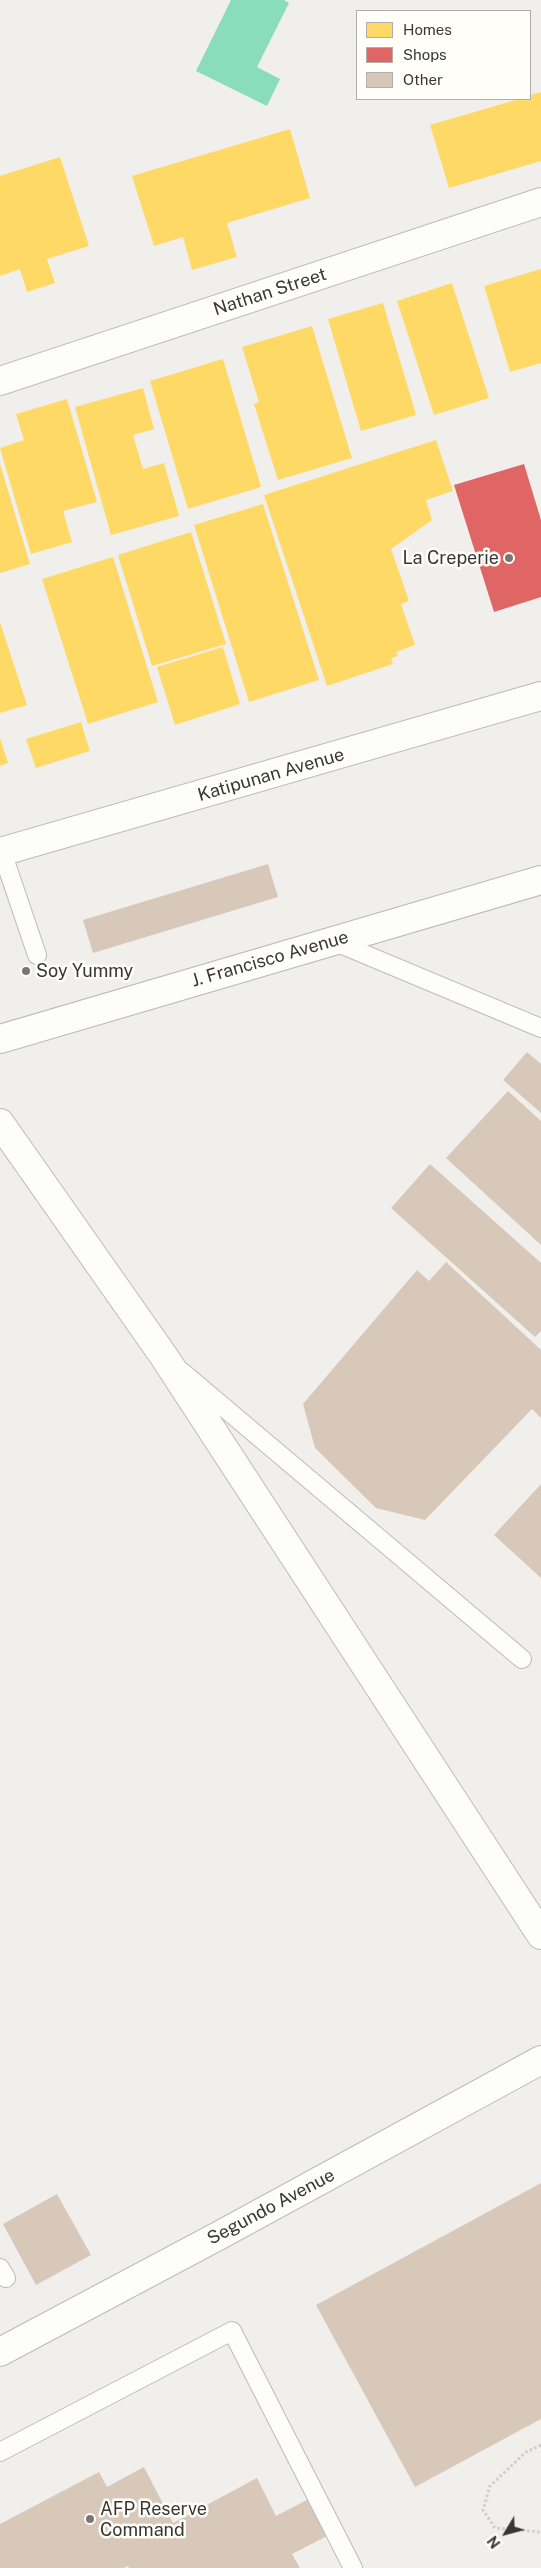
<!DOCTYPE html>
<style>
body{margin:0}
#map{position:relative;width:541px;height:2568px;overflow:hidden;background:#f0efeb;font-family:"Public Sans",sans-serif}
canvas{display:block}
.legend{position:absolute;left:356px;top:10px;width:175px;height:90px;box-sizing:border-box;background:#fffef9;border:1px solid #afaeaa;margin:0;padding:6px 9px;list-style:none;font-size:15px;color:#373734}
.legend li{display:flex;align-items:center;gap:10px;height:25px}
.legend b{width:25px;border:1px solid #afaeaa}
.north{position:absolute;left:481px;top:2508px;width:50px;height:50px;-webkit-text-stroke:4px #fffef9;paint-order:stroke;rotate:233deg;font-size:14px;font-weight:700;line-height:20px;text-align:center;color:#373734}
.north::after{content:'';display:block;margin:auto;width:18px;height:22px;background:#373734;clip-path:polygon(50% 0,100% 100%,50% 72%,0 100%)}
</style>
<div id="map">
<canvas width="541" height="2568"></canvas>
<ul class="legend">
<li><b style="height:14px;background:#ffd966"></b>Homes</li>
<li><b style="height:14px;background:#e06666"></b>Shops</li>
<li><b style="height:14px;background:#d8c8ba"></b>Other</li>
</ul>
<div class="north">N</div>
</div>
<script>
const ctx = document.querySelector('canvas').getContext('2d');
ctx.lineJoin = 'round';
function paint(path, color) { ctx.fillStyle = color; ctx.fill(path, 'evenodd'); }
const toPath = rows => new Path2D(rows.map(r => 'M' + r).join(''));
function stroke(path, color, width, dash) { ctx.strokeStyle = color; ctx.lineWidth = width; ctx.lineCap = dash ? 'butt' : 'round'; ctx.setLineDash(dash || []); ctx.stroke(path); }
function drawText(font, color, halo, rows, align = 'center') {
  ctx.font = font + ' "Public Sans",sans-serif'; ctx.lineWidth = 5; ctx.setLineDash([]); ctx.textBaseline = 'middle'; ctx.strokeStyle = halo; ctx.fillStyle = color; for (const [text, x, y, turn = 0] of rows) {
    ctx.save(); ctx.translate(x, y); ctx.rotate((+turn || 0) * Math.PI / 180); ctx.textAlign = isNaN(turn) ? turn : align; if (halo) ctx.strokeText(text, 0, 0); ctx.fillText(text, 0, 0); ctx.restore();
  }
}
const water = toPath([
 [231,0,284,0,289,3,257,67,280,79,267,106,196,71]
]);
const homes = toPath([
 [541,92,541,161,449,188,430,125,519,99,530,99,530,95],
 [290,129,310,198,227,223,237,257,192,270,183,237,154,246,132,176],
 [60,157,89,246,47,259,55,283,27,292,20,269,0,276,0,176],
 [541,269,541,363,510,372,484,286],
 [452,283,489,398,434,415,397,301],
 [383,303,416,415,361,431,328,319],
 [312,326,352,458,278,480,254,404,259,402,242,347],
 [223,359,261,487,188,509,150,381],
 [143,388,154,429,133,435,143,469,164,463,179,516,111,535,75,407],
 [67,399,97,502,63,511,72,542,31,554,0,448,24,440,16,414],
 [436,440,453,491,426,500,432,520,391,549,409,601,401,604,415,645,396,652,398,656,391,658,393,664,327,686,264,495],
 [0,464,30,564,0,573],
 [263,504,319,680,249,702,194,525],
 [191,532,226,644,152,666,118,555],
 [113,557,158,702,88,724,42,579],
 [0,622,27,705,0,713],
 [223,647,240,704,175,725,157,667],
 [81,722,90,751,36,768,26,739],
 [0,738,8,763,0,766]
]);
const shops = toPath([
 [524,464,541,520,541,597,494,612,454,485]
]);
const building = toPath([
 [268,864,278,897,93,953,83,920],
 [527,1052,541,1064,541,1113,503,1080],
 [508,1091,541,1121,541,1245,446,1158],
 [430,1164,541,1263,541,1331,535,1337,391,1208],
 [446,1262,541,1350,541,1418,532,1409,425,1520,376,1508,315,1448,303,1404,417,1270,429,1281],
 [541,1484,541,1578,494,1535],
 [541,2183,541,2419,415,2487,316,2305],
 [57,2194,91,2255,36,2285,3,2224],
 [144,2467,173,2523,257,2478,276,2516,307,2500,327,2536,292,2554,300,2568,129,2568,128,2566,124,2568,0,2568,0,2524,99,2472,107,2487]
]);
const path = toPath([
 [541,2445,526,2452,490,2486,483,2510,495,2528,541,2532]
]);
const service = toPath([
 [2,852,37,955],
 [333,941,541,1028],
 [182,1372,522,1659],
 [0,2268,6,2278],
 [0,2452,232,2331,353,2568]
]);
const minor = toPath([
 [0,381,541,202],
 [0,1039,541,880],
 [0,1123,165,1358,541,1935],
 [0,2352,220,2235,541,2060]
]);
const tertiary = toPath([
 [0,852,541,696]
]);
const markers = [
 [509,558,5,"#787774"],
 [26,971,5,"#787774"],
 [90,2519,5,"#787774"]
];
const streetNames = [
 ["Nathan Street",270,292,-18],
 ["Katipunan Avenue",271,775,-16],
 ["J. Francisco Avenue",270,959,-16],
 ["Segundo Avenue",271,2207,-28]
];
const poiNames = [
 ["La Creperie",499,558,"right"],
 ["Soy Yummy",36,971],
 ["AFP Reserve",100,2509],
 ["Command",100,2530]
];
paint(water, '#8addbb');
paint(homes, '#ffd966');
paint(shops, '#e06666');
paint(building, '#d8c8ba');
stroke(service, '#bcbbb8', 20);
stroke(minor, '#bcbbb8', 30);
stroke(tertiary, '#bcbbb8', 30);
stroke(path, '#cececd', 3, [2.5, 2.5]);
stroke(service, '#fdfdfc', 18);
stroke(minor, '#fdfdfc', 28);
stroke(tertiary, '#fdfdfc', 28);
for (const [x, y, r, color] of markers) { const dot = new Path2D(); dot.arc(x, y, r, 0, 2 * Math.PI); ctx.fillStyle = color; ctx.fill(dot); stroke(dot, '#fffef9', 2); }
drawText('18px', '#373734', '#fffef9', streetNames);
drawText('18px', '#373734', '#fffef9', poiNames, 'left');
</script>
